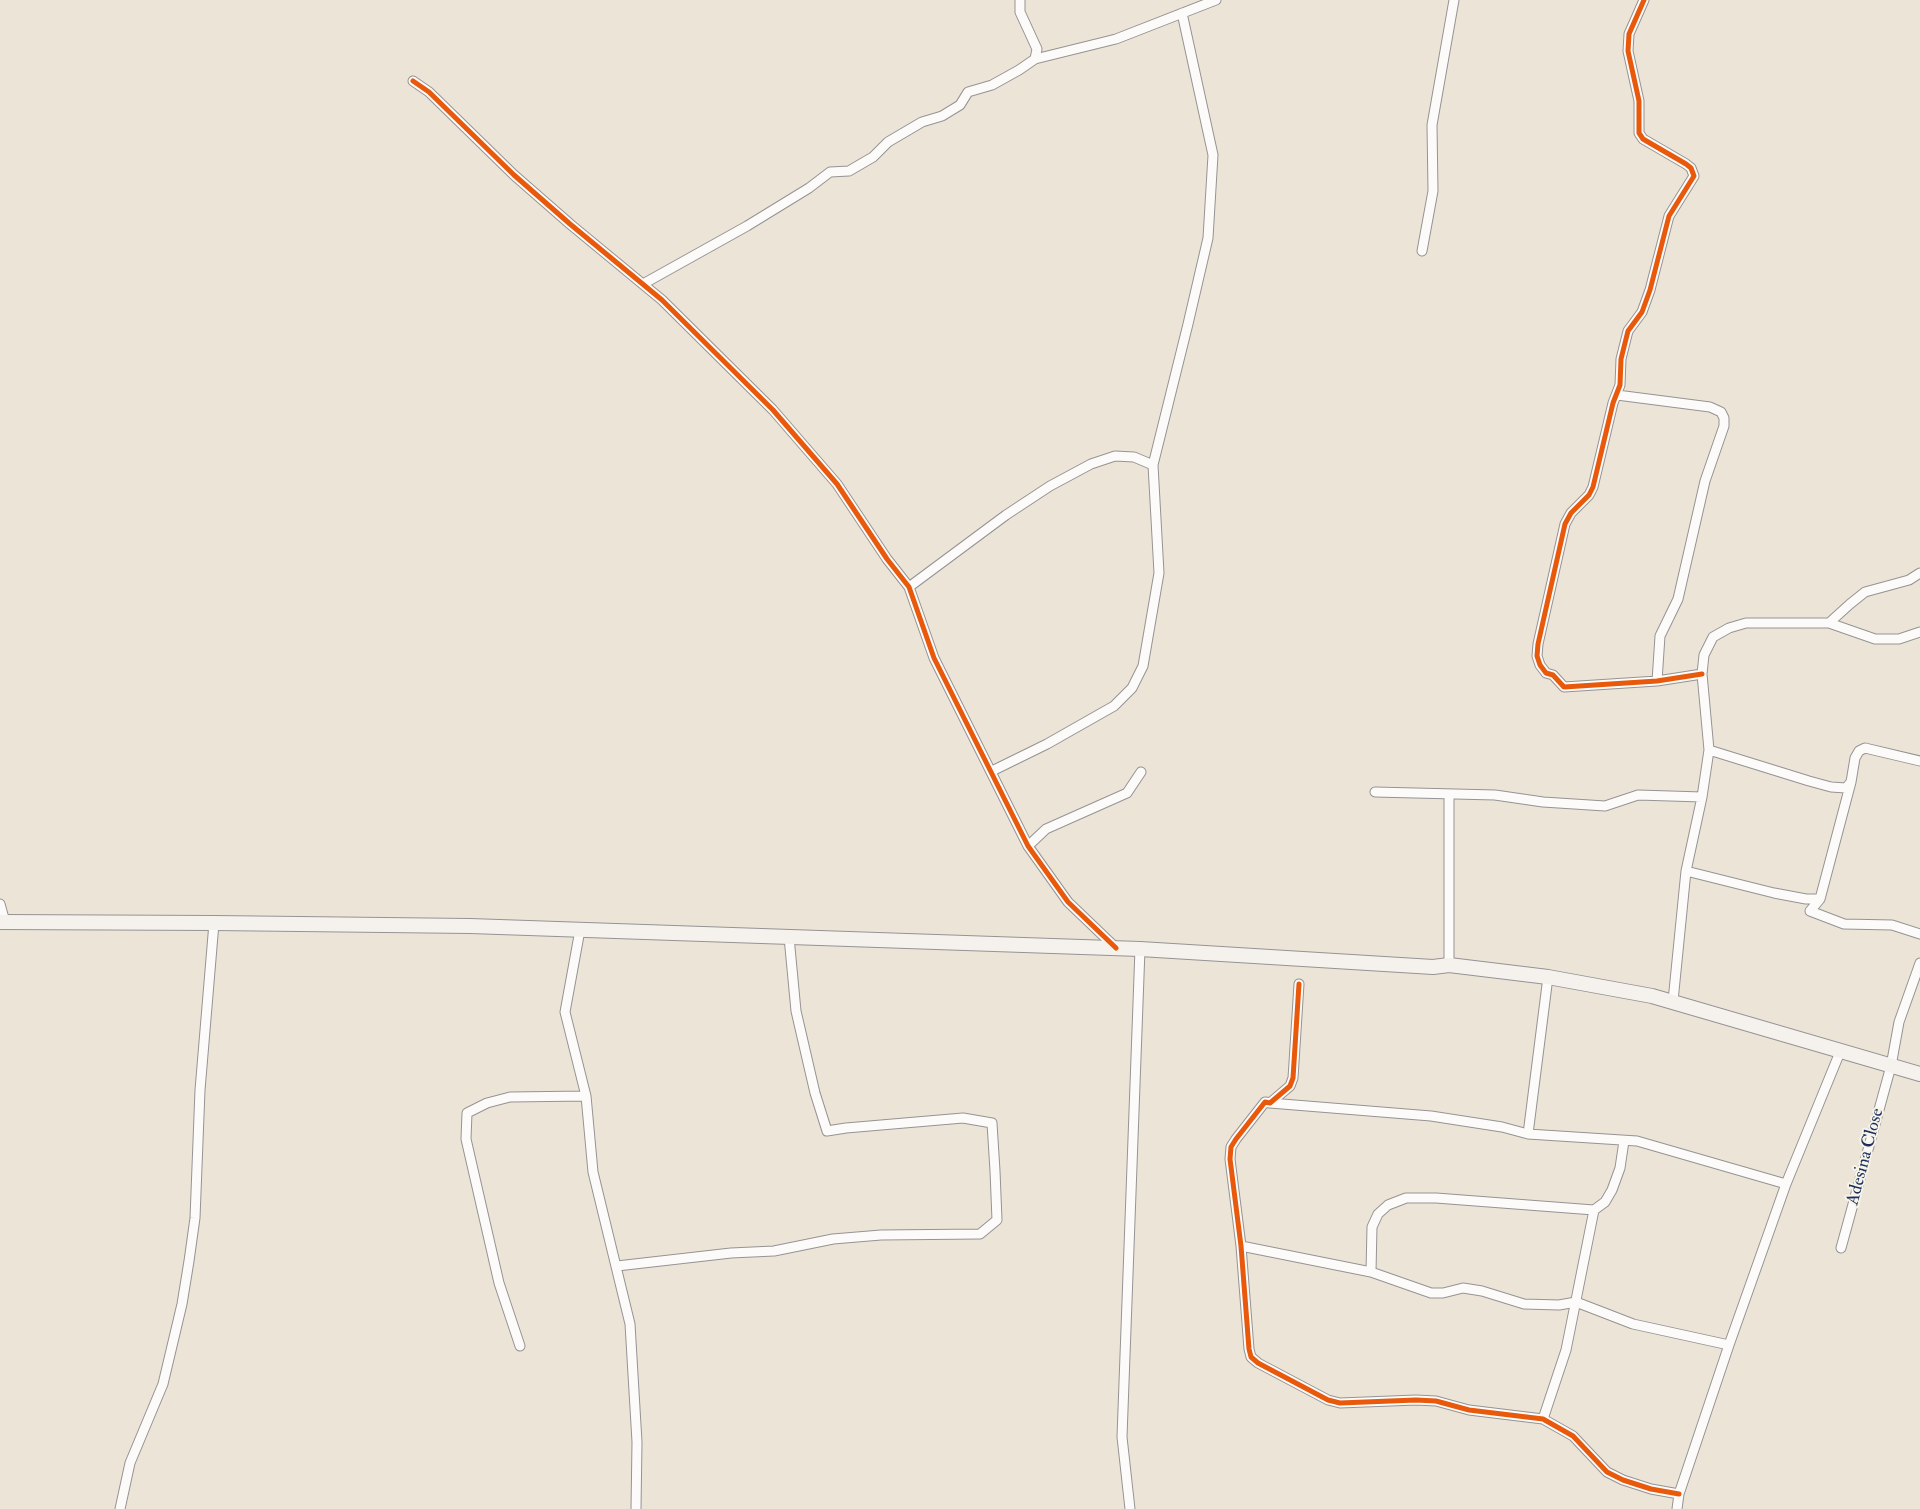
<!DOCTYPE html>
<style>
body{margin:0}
canvas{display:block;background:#ece4d7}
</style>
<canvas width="1920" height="1509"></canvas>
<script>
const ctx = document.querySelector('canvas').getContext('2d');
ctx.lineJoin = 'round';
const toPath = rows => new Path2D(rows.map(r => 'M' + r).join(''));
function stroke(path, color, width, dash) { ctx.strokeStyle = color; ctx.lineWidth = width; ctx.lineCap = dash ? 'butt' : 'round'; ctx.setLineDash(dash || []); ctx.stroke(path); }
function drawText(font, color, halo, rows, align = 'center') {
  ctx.font = font + ' "IM FELL Double Pica",serif'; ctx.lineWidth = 4; ctx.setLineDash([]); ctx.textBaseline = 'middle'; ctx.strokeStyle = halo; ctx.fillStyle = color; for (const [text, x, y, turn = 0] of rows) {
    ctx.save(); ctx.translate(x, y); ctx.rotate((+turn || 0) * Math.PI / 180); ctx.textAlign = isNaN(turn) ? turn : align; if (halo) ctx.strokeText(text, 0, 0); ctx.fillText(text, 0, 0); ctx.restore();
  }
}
const minor = toPath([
 [1644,0,1629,34,1628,51,1639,101,1639,133,1643,139,1686,164,1691,168,1694,176,1669,216,1650,290,1642,312,1628,331,1621,359,1620,385,1613,403,1593,487,1589,495,1571,513,1565,524,1538,644,1537,656,1540,665,1546,673,1553,675,1564,687,1657,681,1702,674],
 [1035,59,1116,39,1216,0],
 [413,81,429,92,514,175,570,224,662,300,773,410,837,484,887,559,909,587,934,658,1028,846,1068,902,1116,948],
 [1422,251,1433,191,1432,125,1454,0],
 [643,284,747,226,809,188,830,172,849,171,873,157,888,142,922,122,942,116,960,105,968,92,992,85,1019,70,1035,59,1037,49,1020,12,1020,0],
 [1617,395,1710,407,1721,412,1724,418,1724,426,1705,481,1678,599,1660,636,1657,681],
 [909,587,1006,515,1050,486,1091,464,1115,456,1134,457,1153,465],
 [1829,623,1850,604,1865,592,1909,580,1920,573],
 [1709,750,1809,781,1831,787,1846,788,1851,782],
 [992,771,1047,744,1114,706,1132,688,1143,666,1159,573,1153,465,1188,324,1208,238,1213,155,1182,13],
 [1375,792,1495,795,1543,802,1605,806,1638,795,1702,797],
 [1449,795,1449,965],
 [1028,846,1046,829,1127,793,1141,772],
 [1686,871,1774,893,1806,899,1820,899,1810,911,1844,924,1892,925,1920,934],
 [1820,899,1851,782,1855,758,1859,751,1865,748,1920,761],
 [0,904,5,922],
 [580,930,565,1012,586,1096,593,1172,630,1324,637,1442,636,1509],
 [1299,984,1293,1078,1290,1086,1270,1103,1265,1102,1236,1139,1231,1147,1230,1159,1241,1246,1249,1349,1251,1357,1258,1363,1328,1400,1340,1403,1416,1400,1436,1401,1469,1410,1543,1419,1573,1436,1607,1472,1623,1480,1651,1489,1679,1494],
 [1673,1001,1686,871,1702,797,1709,750,1702,674,1704,655,1713,637,1729,628,1746,623,1829,623,1875,639,1899,639,1920,632],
 [1270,1103,1431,1116,1502,1127,1528,1134,1637,1141,1786,1184],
 [1528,1134,1548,977],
 [1241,1246,1371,1272,1431,1293,1443,1293,1463,1288,1482,1291,1524,1304,1559,1305,1576,1302,1633,1324,1729,1345],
 [1841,1248,1891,1066,1899,1022,1920,963],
 [617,1266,731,1253,774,1251,833,1239,881,1235,980,1234,997,1220,995,1171,992,1123,963,1118,846,1128,827,1131,815,1093,796,1011,789,937],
 [1371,1272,1372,1227,1378,1214,1388,1205,1406,1198,1436,1198,1594,1210,1605,1202,1612,1190,1620,1168,1624,1141],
 [520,1346,499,1283,466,1139,467,1113,487,1103,510,1097,586,1096],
 [1543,1419,1566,1350,1594,1210],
 [120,1509,130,1463,163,1384,182,1304,189,1261,195,1218,200,1090,214,923],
 [1130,1509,1122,1437,1140,949],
 [1677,1509,1679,1494,1729,1345,1786,1184,1840,1052]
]);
const secondary = toPath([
 [0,922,214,923,470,926,1140,949,1433,967,1449,965,1548,977,1652,996,1920,1074]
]);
const cycleway = toPath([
 [1644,0,1629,34,1628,51,1639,101,1639,133,1643,139,1686,164,1691,168,1694,176,1669,216,1650,290,1642,312,1628,331,1621,359,1620,385,1613,403,1593,487,1589,495,1571,513,1565,524,1538,644,1537,656,1540,665,1546,673,1553,675,1564,687,1657,681,1702,674],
 [413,81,429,92,514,175,570,224,662,300,773,410,837,484,887,559,909,587,934,658,1028,846,1068,902,1116,948],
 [1299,984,1293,1078,1290,1086,1270,1103,1265,1102,1236,1139,1231,1147,1230,1159,1241,1246,1249,1349,1251,1357,1258,1363,1328,1400,1340,1403,1416,1400,1436,1401,1469,1410,1543,1419,1573,1436,1607,1472,1623,1480,1651,1489,1679,1494]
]);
const streetNames = [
 ["Adesina Close",1866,1157,-75]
];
stroke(minor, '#959394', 11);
stroke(secondary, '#959394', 16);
stroke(minor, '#fcfbf9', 9);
stroke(secondary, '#f5f2ee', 14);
stroke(cycleway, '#e8590c', 5);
drawText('18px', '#1b2f5e', '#f7f3e8', streetNames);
</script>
